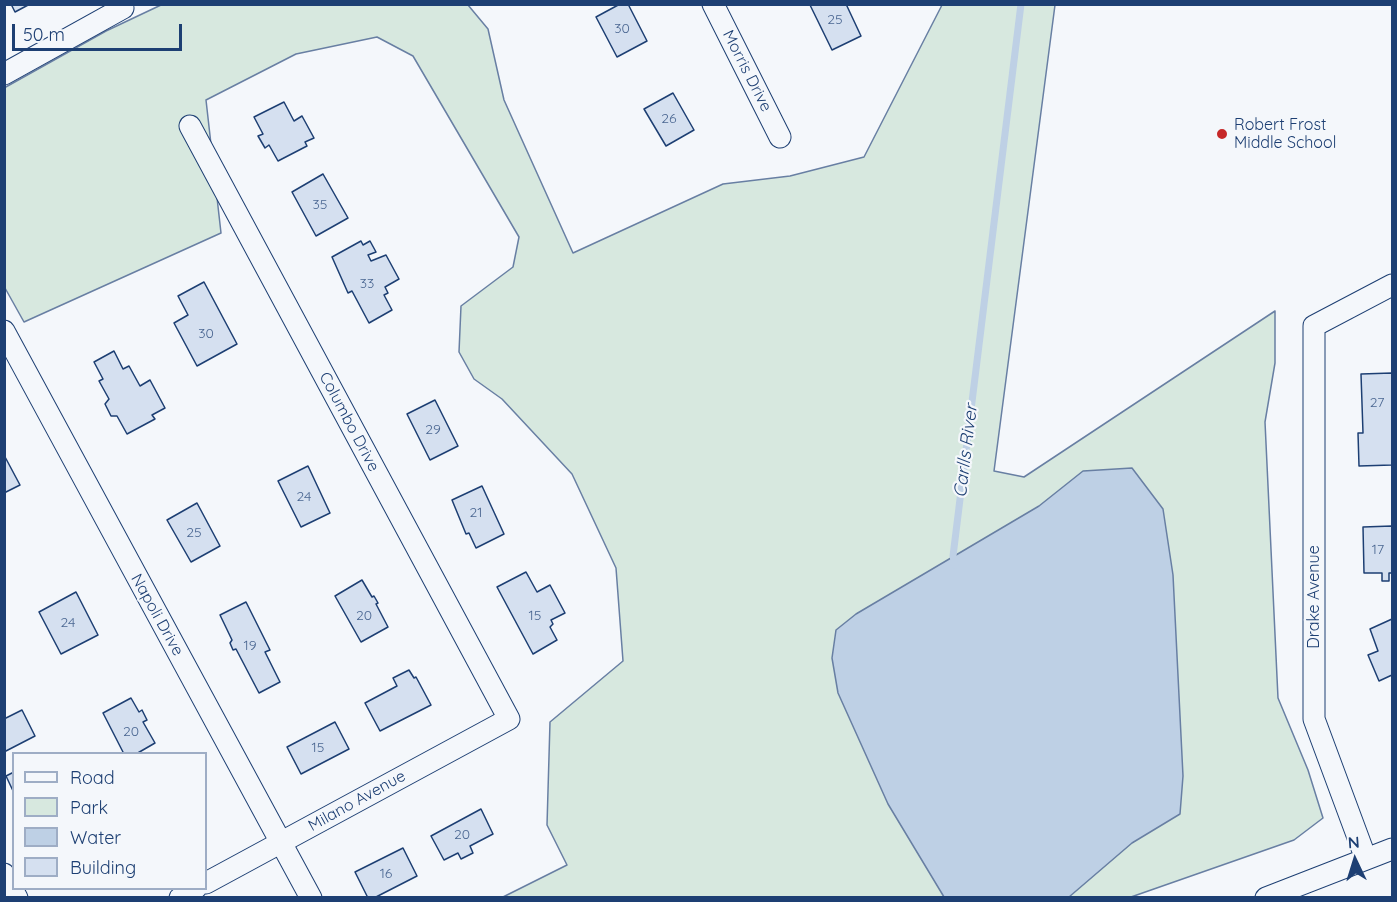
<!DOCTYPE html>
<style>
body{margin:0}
#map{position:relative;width:1397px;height:902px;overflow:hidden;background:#f4f7fb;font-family:Quicksand,sans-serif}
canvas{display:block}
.frame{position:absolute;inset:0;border:6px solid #1d3f73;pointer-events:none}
.legend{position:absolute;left:12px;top:752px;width:195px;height:138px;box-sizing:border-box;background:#f4f7fb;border:2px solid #9eadc5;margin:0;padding:8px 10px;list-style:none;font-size:18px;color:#1d3f73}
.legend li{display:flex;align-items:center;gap:12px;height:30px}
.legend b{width:30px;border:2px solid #9eadc5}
.north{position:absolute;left:1325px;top:830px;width:60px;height:60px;-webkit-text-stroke:4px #f4f7fb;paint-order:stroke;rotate:356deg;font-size:16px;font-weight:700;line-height:24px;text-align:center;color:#1d3f73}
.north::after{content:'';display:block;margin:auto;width:21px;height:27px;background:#1d3f73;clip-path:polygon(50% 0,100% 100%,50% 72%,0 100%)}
.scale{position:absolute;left:12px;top:24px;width:170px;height:27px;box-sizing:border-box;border:3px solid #1d3f73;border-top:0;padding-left:8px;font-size:18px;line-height:21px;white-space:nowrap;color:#1d3f73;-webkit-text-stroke:4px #f4f7fb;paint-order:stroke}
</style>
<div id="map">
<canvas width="1397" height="902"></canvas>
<div class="frame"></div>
<ul class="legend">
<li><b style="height:8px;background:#f4f7fb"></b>Road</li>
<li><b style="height:16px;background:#d7e8df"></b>Park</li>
<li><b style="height:16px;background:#bed0e5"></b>Water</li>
<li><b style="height:16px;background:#d5e0f0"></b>Building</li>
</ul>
<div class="north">N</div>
<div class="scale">50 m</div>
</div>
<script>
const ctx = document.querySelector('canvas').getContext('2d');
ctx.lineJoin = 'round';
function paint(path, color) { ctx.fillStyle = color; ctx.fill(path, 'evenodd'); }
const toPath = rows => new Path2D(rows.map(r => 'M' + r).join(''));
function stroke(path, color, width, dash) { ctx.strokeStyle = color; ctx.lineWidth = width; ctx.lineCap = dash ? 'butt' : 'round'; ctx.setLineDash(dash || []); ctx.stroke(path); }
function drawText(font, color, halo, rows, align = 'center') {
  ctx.font = font + ' Quicksand,sans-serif'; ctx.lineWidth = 4.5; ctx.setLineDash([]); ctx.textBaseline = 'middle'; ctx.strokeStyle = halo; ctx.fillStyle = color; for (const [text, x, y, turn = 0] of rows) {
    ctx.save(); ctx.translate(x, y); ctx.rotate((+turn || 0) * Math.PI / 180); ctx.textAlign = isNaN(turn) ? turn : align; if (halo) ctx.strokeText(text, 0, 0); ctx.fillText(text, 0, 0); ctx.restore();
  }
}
const green = toPath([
 [161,5,468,5,488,29,504,100,573,253,723,184,790,176,864,157,942,5,1055,5,994,471,1024,477,1275,311,1275,363,1265,422,1278,698,1308,770,1323,818,1294,840,1131,897,503,897,567,865,547,825,550,722,623,661,616,568,572,474,502,399,474,379,459,352,461,306,513,267,519,237,413,56,377,37,296,54,206,100,221,233,24,322,5,288,4,88,106,31,161,5]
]);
const water = toPath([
 [1132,468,1163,509,1173,575,1183,776,1180,814,1132,843,1069,897,944,897,888,804,838,693,832,658,836,630,856,614,1039,506,1083,471,1132,468]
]);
const stream = toPath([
 [955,565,953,556,1021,4]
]);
const building = toPath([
 [11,4,30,4,15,12,11,4],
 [620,4,628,4,647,41,617,57,596,17,620,4],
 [846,4,861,36,832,50,810,5,846,4],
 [673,93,694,130,666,146,644,109,673,93],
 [284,102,294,121,302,116,314,138,305,142,307,146,278,161,269,145,265,148,258,136,263,134,254,117,284,102],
 [323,174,348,218,316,236,292,192,323,174],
 [361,241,363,245,370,241,376,252,368,255,371,261,386,255,399,279,385,287,388,293,384,295,392,310,369,323,352,291,348,293,332,257,361,241],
 [204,282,237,344,197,366,174,323,188,315,178,296,204,282],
 [114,351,123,369,129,366,140,386,150,380,165,408,152,415,155,419,127,434,117,416,111,416,105,404,109,399,99,381,103,379,94,362,114,351],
 [1392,373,1392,465,1359,466,1358,433,1363,433,1361,374,1392,373],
 [435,400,458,446,430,460,407,414,435,400],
 [4,455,20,485,4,493,4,455],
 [308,466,330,513,301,527,278,481,308,466],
 [482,486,504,534,476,548,469,533,466,534,452,500,482,486],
 [197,503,220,546,191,562,167,520,197,503],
 [1392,526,1392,573,1389,573,1389,581,1382,581,1382,573,1364,573,1363,527,1392,526],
 [526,572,537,592,550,585,565,613,551,620,553,624,550,627,557,640,533,654,497,587,526,572],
 [362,580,372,597,374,596,378,603,376,604,388,627,361,642,335,596,362,580],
 [76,592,98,635,61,654,39,612,76,592],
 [246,602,270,650,265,652,280,682,259,693,236,649,233,650,230,643,232,640,220,615,246,602],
 [1392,619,1392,675,1379,681,1368,655,1378,651,1370,629,1392,619],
 [409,670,414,678,416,677,431,705,380,731,365,703,397,686,393,678,409,670],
 [131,698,139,712,142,710,147,720,143,722,155,743,136,754,124,754,103,713,131,698],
 [22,710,35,736,4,752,4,719,22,710],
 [335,722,349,749,301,774,287,747,335,722],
 [14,772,14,793,6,776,14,772],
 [481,809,493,834,470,846,473,853,461,859,458,853,444,860,431,836,481,809],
 [403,848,417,876,374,898,368,898,355,872,403,848]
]);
const minor = toPath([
 [713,4,780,137],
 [4,74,123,8,121,4],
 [190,126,509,719,206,883],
 [4,331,311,898],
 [1366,859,1314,719,1314,326,1392,285],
 [4,874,17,898],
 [180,898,196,888],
 [1266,898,1392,849]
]);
const markers = [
 [1222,134,6,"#c62828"]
];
const numberNames = [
 ["25",835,20],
 ["30",622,29],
 ["26",669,119],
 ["35",320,205],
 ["33",367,284],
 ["30",206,334],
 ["27",1377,403],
 ["29",433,430],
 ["24",304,497],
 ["21",476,513],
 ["25",194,533],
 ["17",1378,550],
 ["20",364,616],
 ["15",535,616],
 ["24",68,623],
 ["19",250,646],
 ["20",131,732],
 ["15",318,748],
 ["20",462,835],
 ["16",386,874]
];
const streetNames = [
 ["Morris Drive",747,71,63],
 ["Columbo Drive",349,422,62],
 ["Drake Avenue",1314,597,-90],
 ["Napoli Drive",157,615,61],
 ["Milano Avenue",357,801,-29]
];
const poiNames = [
 ["Robert Frost",1234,125],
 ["Middle School",1234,143]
];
const waterNames = [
 ["Carlls River",966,451,-83]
];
paint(green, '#d7e8df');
stroke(green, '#687fa3', 1.5);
paint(water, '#bed0e5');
stroke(water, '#687fa3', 1.5);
stroke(stream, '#bed0e5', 7);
paint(building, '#d5e0f0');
stroke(building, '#1d3f73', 1.5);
stroke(minor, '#1d3f73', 23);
stroke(minor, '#f4f7fb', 21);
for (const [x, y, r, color] of markers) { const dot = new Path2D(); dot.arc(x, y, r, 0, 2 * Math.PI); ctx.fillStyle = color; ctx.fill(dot); stroke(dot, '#f4f7fb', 2); }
drawText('14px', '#4b6792', null, numberNames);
drawText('16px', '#1d3f73', '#f4f7fb', streetNames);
drawText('16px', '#1d3f73', '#f4f7fb', poiNames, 'left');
drawText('italic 18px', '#1d3f73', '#f4f7fb', waterNames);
</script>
